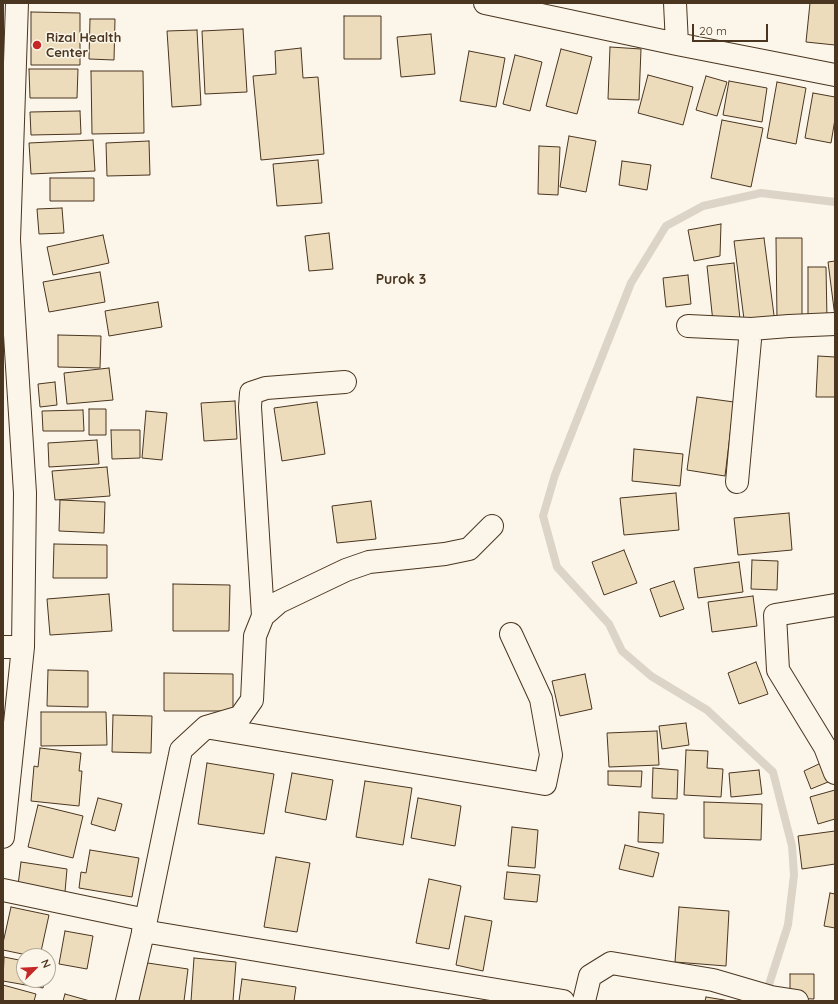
<!DOCTYPE html>
<style>
body{margin:0}
#map{position:relative;width:838px;height:1004px;overflow:hidden;background:#fbf6e9;font-family:Quicksand,sans-serif}
canvas{display:block}
.frame{position:absolute;inset:0;border:4px solid #4a3520;pointer-events:none}
.north{position:absolute;left:16px;top:948px;width:40px;height:40px;box-sizing:border-box;background:#fbf6e9;border:1px solid #b4a999;border-radius:50%;rotate:66deg;font-size:11px;font-weight:700;line-height:16px;text-align:center;color:#4a3520}
.north::after{content:'';display:block;margin:auto;width:14px;height:18px;background:#c62828;clip-path:polygon(50% 0,100% 100%,50% 72%,0 100%)}
.scale{position:absolute;left:692px;top:24px;width:76px;height:18px;box-sizing:border-box;border:2px solid #4a3520;border-top:0;padding-left:5px;font-size:12px;line-height:14px;white-space:nowrap;color:#4a3520;-webkit-text-stroke:3px #fbf6e9;paint-order:stroke}
</style>
<div id="map">
<canvas width="838" height="1004"></canvas>
<div class="frame"></div>
<div class="north">N</div>
<div class="scale">20 m</div>
</div>
<script>
const ctx = document.querySelector('canvas').getContext('2d');
ctx.lineJoin = 'round';
const toPath = rows => new Path2D(rows.map(r => 'M' + r).join(''));
function stroke(path, color, width, dash) { ctx.strokeStyle = color; ctx.lineWidth = width; ctx.lineCap = dash ? 'butt' : 'round'; ctx.setLineDash(dash || []); ctx.stroke(path); }
function paint(path, color) { ctx.fillStyle = color; ctx.fill(path, 'evenodd'); }
function drawText(font, color, halo, rows, align = 'center') {
  ctx.font = font + ' Quicksand,sans-serif'; ctx.lineWidth = 3; ctx.setLineDash([]); ctx.textBaseline = 'middle'; ctx.strokeStyle = halo; ctx.fillStyle = color; for (const [text, x, y, turn = 0] of rows) {
    ctx.save(); ctx.translate(x, y); ctx.rotate((+turn || 0) * Math.PI / 180); ctx.textAlign = isNaN(turn) ? turn : align; if (halo) ctx.strokeText(text, 0, 0); ctx.fillText(text, 0, 0); ctx.restore();
  }
}
const stream = toPath([
 [766,994,788,925,794,875,792,846,773,772,707,710,651,676,622,651,609,624,557,567,543,516,555,475,631,283,666,226,703,206,761,193,835,202]
]);
const building = toPath([
 [810,3,835,3,835,45,806,42,810,3],
 [31,12,80,13,80,65,31,65,31,12],
 [344,16,381,16,381,59,344,59,344,16],
 [90,19,115,19,114,60,89,59,90,19],
 [243,29,247,92,205,94,202,31,243,29],
 [197,30,201,105,172,107,167,31,197,30],
 [431,34,435,74,401,77,397,37,431,34],
 [610,47,641,49,639,100,608,99,610,47],
 [301,48,303,78,318,77,324,154,261,160,253,76,276,74,275,51,301,48],
 [561,49,592,57,577,114,546,106,561,49],
 [469,51,505,58,496,107,460,101,469,51],
 [515,55,542,62,530,111,503,104,515,55],
 [29,69,78,69,77,98,30,98,29,69],
 [91,71,143,71,144,133,92,134,91,71],
 [648,75,693,87,683,125,638,113,648,75],
 [706,76,727,82,717,116,696,110,706,76],
 [729,81,767,88,762,122,723,115,729,81],
 [777,82,806,88,796,144,767,138,777,82],
 [813,93,835,97,835,119,831,143,805,138,813,93],
 [80,111,81,134,31,135,30,112,80,111],
 [722,120,763,128,751,187,711,178,722,120],
 [569,136,596,141,586,192,560,187,569,136],
 [93,140,95,171,31,174,29,143,93,140],
 [149,141,150,175,107,176,106,143,149,141],
 [539,146,560,147,558,195,538,194,539,146],
 [318,160,322,203,277,206,273,164,318,160],
 [622,161,651,165,647,190,619,185,622,161],
 [50,178,94,178,94,201,50,201,50,178],
 [62,208,64,233,39,234,37,209,62,208],
 [721,224,720,256,694,261,688,230,721,224],
 [329,233,333,269,309,271,305,236,329,233],
 [103,235,109,263,53,275,47,247,103,235],
 [764,238,775,323,745,327,734,241,764,238],
 [776,238,802,238,802,321,777,321,776,238],
 [835,261,835,317,828,262,835,261],
 [734,263,740,319,713,322,707,266,734,263],
 [808,267,826,267,827,320,808,321,808,267],
 [100,272,105,302,49,312,43,282,100,272],
 [688,275,691,304,666,307,663,278,688,275],
 [158,302,162,327,109,336,105,311,158,302],
 [58,335,101,336,100,368,58,367,58,335],
 [818,356,835,357,835,397,816,397,818,356],
 [109,368,113,400,67,404,64,373,109,368],
 [55,382,57,405,40,407,38,384,55,382],
 [697,397,734,402,725,476,687,470,697,397],
 [235,401,237,439,204,441,201,403,235,401],
 [317,402,325,454,282,461,274,408,317,402],
 [89,409,106,409,106,435,89,435,89,409],
 [83,410,84,431,43,431,42,411,83,410],
 [146,411,167,413,162,460,142,458,146,411],
 [111,430,140,430,140,458,112,459,111,430],
 [97,440,99,464,49,467,48,443,97,440],
 [634,449,683,454,680,486,632,481,634,449],
 [107,467,110,496,55,500,52,471,107,467],
 [676,493,679,530,624,535,620,498,676,493],
 [60,500,105,502,104,533,59,531,60,500],
 [371,501,376,539,337,543,332,506,371,501],
 [789,513,792,550,738,555,734,518,789,513],
 [54,544,107,545,107,578,53,578,54,544],
 [624,550,637,583,604,595,592,562,624,550],
 [752,560,778,561,777,590,751,589,752,560],
 [739,562,743,592,698,598,694,568,739,562],
 [674,581,684,609,660,617,650,589,674,581],
 [173,584,230,585,229,631,173,631,173,584],
 [109,594,112,631,50,635,47,599,109,594],
 [753,596,757,626,712,632,708,602,753,596],
 [756,662,768,694,739,704,728,673,756,662],
 [48,670,88,671,88,707,47,706,48,670],
 [164,673,233,674,233,711,164,711,164,673],
 [585,674,592,709,560,716,552,681,585,674],
 [41,712,106,712,107,745,41,746,41,712],
 [113,715,152,716,151,753,112,752,113,715],
 [686,723,689,745,662,749,659,726,686,723],
 [657,731,659,765,609,767,607,733,657,731],
 [40,748,81,753,79,771,82,771,79,806,31,801,34,766,38,767,40,748],
 [686,750,708,751,707,768,723,769,721,797,684,795,686,750],
 [207,763,274,774,264,834,198,824,207,763],
 [821,763,828,782,811,789,804,771,821,763],
 [653,768,678,770,677,799,652,798,653,768],
 [759,770,762,794,731,797,729,773,759,770],
 [608,771,642,771,641,787,608,785,608,771],
 [292,773,333,780,326,820,285,812,292,773],
 [365,781,412,788,403,845,356,837,365,781],
 [835,790,835,819,818,824,810,797,835,790],
 [98,798,122,804,115,831,91,824,98,798],
 [418,798,461,806,455,846,411,838,418,798],
 [704,802,762,804,761,840,704,838,704,802],
 [38,805,83,816,73,858,28,847,38,805],
 [639,812,664,814,663,843,638,842,639,812],
 [512,827,538,830,535,868,508,866,512,827],
 [835,831,835,864,802,869,798,836,835,831],
 [625,845,659,853,653,877,619,869,625,845],
 [90,850,139,858,132,897,79,888,81,872,86,873,90,850],
 [276,857,310,863,297,932,264,927,276,857],
 [21,862,67,869,65,892,18,885,21,862],
 [507,872,540,875,537,902,504,899,507,872],
 [429,879,461,886,449,949,416,943,429,879],
 [830,893,835,894,835,928,824,926,830,893],
 [11,907,49,915,40,956,32,956,3,950,3,943,11,907],
 [679,907,729,911,726,966,675,962,679,907],
 [465,916,492,921,483,971,456,965,465,916],
 [65,931,93,936,87,969,59,964,65,931],
 [4,957,24,961,24,980,45,980,43,988,3,981,4,957],
 [194,958,236,962,233,1001,191,1001,194,958],
 [141,962,188,969,184,1001,136,1001,141,962],
 [790,974,814,974,814,999,790,998,790,974],
 [242,979,296,987,294,1001,239,1001,242,979],
 [3,985,36,994,34,1001,3,1001,3,985],
 [65,994,90,1001,63,1001,65,994],
 [706,997,730,1001,705,1001,706,997]
]);
const minor = toPath([
 [485,3,677,44,835,75],
 [675,3,677,44],
 [688,326,751,329,789,326,835,324],
 [737,482,751,329],
 [835,605,775,615,778,670,825,747,835,773],
 [263,616,250,407,251,393,266,388,345,382],
 [3,647,23,647],
 [211,728,545,784,551,755,541,699,511,634],
 [3,837,23,647,25,493,9,240,17,3],
 [3,890,146,920],
 [143,931,563,1001],
 [127,1001,146,920,181,750,206,727,240,717,252,700,255,636,263,616,279,602,346,570,369,562,445,554,469,549,492,526],
 [584,1001,590,976,611,963,713,980,771,997,797,1001]
]);
const markers = [
 [37,45,5,"#c62828"]
];
const poiNames = [
 ["Rizal Health",46,38],
 ["Center",46,53]
];
const neighbourhoodNames = [
 ["Purok 3",401,280]
];
stroke(stream, '#dcd4c6', 8);
paint(building, '#ecdcbc');
stroke(building, '#4a3520', 1);
stroke(minor, '#4a3520', 24);
stroke(minor, '#fbf6e9', 22);
for (const [x, y, r, color] of markers) { const dot = new Path2D(); dot.arc(x, y, r, 0, 2 * Math.PI); ctx.fillStyle = color; ctx.fill(dot); stroke(dot, '#fbf6e9', 1.5); }
drawText('bold 13px', '#4a3520', '#fbf6e9', poiNames, 'left');
drawText('bold 14px', '#4a3520', '#fbf6e9', neighbourhoodNames);
</script>
